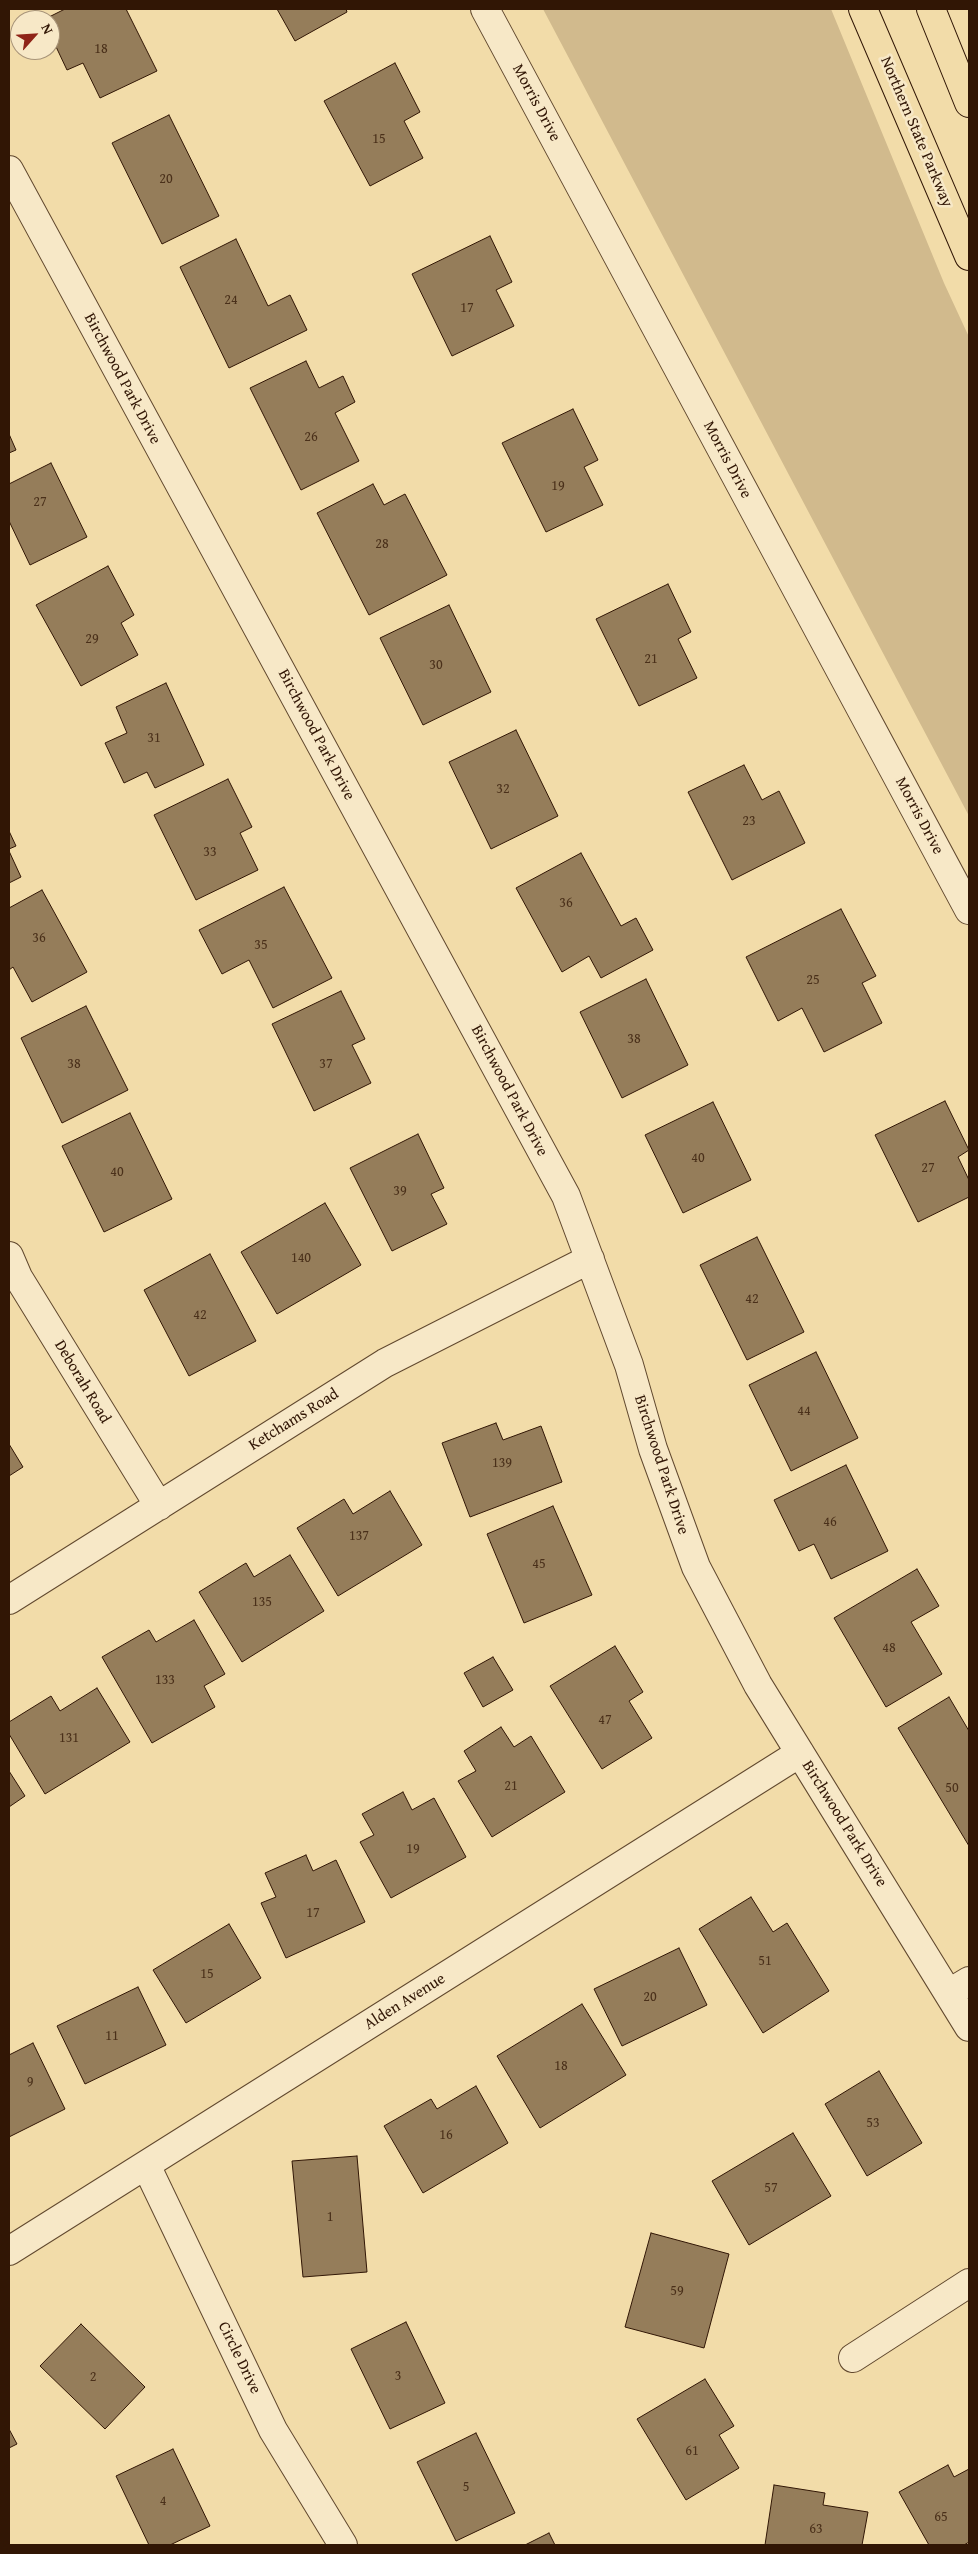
<!DOCTYPE html>
<style>
body{margin:0}
#map{position:relative;width:978px;height:2554px;overflow:hidden;background:#f2dca9;font-family:"Gentium Book Plus",serif}
canvas{display:block}
.frame{position:absolute;inset:0;border:10px solid #311605;pointer-events:none}
.north{position:absolute;left:10px;top:10px;width:50px;height:50px;box-sizing:border-box;background:#f7e8c7;border:1px solid #a89479;border-radius:50%;rotate:64deg;font-size:14px;font-weight:700;line-height:20px;text-align:center;color:#311605}
.north::after{content:'';display:block;margin:auto;width:18px;height:22px;background:#8f2418;clip-path:polygon(50% 0,100% 100%,50% 72%,0 100%)}
</style>
<div id="map">
<canvas width="978" height="2554"></canvas>
<div class="frame"></div>
<div class="north">N</div>
</div>
<script>
const ctx = document.querySelector('canvas').getContext('2d');
ctx.lineJoin = 'round';
function paint(path, color) { ctx.fillStyle = color; ctx.fill(path, 'evenodd'); }
const toPath = rows => new Path2D(rows.map(r => 'M' + r).join(''));
function stroke(path, color, width, dash) { ctx.strokeStyle = color; ctx.lineWidth = width; ctx.lineCap = dash ? 'butt' : 'round'; ctx.setLineDash(dash || []); ctx.stroke(path); }
function drawText(font, color, halo, rows, align = 'center') {
  ctx.font = font + ' "Gentium Book Plus",serif'; ctx.lineWidth = 5; ctx.setLineDash([]); ctx.textBaseline = 'middle'; ctx.strokeStyle = halo; ctx.fillStyle = color; for (const [text, x, y, turn = 0] of rows) {
    ctx.save(); ctx.translate(x, y); ctx.rotate((+turn || 0) * Math.PI / 180); ctx.textAlign = isNaN(turn) ? turn : align; if (halo) ctx.strokeText(text, 0, 0); ctx.fillText(text, 0, 0); ctx.restore();
  }
}
const green = toPath([
 [543,9,831,9,944,283,969,337,969,816]
]);
const building = toPath([
 [65,9,126,9,157,71,100,98,83,63,67,70,50,34,50,20,43,20,65,9],
 [277,9,346,9,347,12,295,41,277,9],
 [395,63,420,112,404,121,423,158,370,186,324,101,395,63],
 [169,115,219,216,162,244,112,143,169,115],
 [490,236,512,282,496,290,514,326,452,356,412,274,490,236],
 [236,239,268,306,290,295,307,330,229,368,180,267,236,239],
 [306,361,319,388,343,376,355,402,335,413,359,461,301,490,250,388,306,361],
 [573,409,598,460,584,467,603,505,546,532,502,443,573,409],
 [9,434,16,450,9,453,9,434],
 [51,463,87,537,30,565,9,521,9,484,51,463],
 [373,484,384,505,405,494,447,575,369,615,317,513,373,484],
 [108,566,134,615,121,623,138,655,81,686,36,605,108,566],
 [668,584,691,632,678,639,697,678,639,706,596,619,668,584],
 [449,605,491,692,423,725,380,638,449,605],
 [166,683,204,765,155,788,147,772,124,783,105,743,127,733,116,707,166,683],
 [516,730,558,816,491,849,449,762,516,730],
 [744,765,762,800,779,791,805,843,732,880,688,792,744,765],
 [228,779,252,827,240,833,258,870,196,900,154,815,228,779],
 [9,831,16,846,9,849,9,831],
 [9,851,21,877,9,883,9,851],
 [581,853,621,926,636,918,653,950,601,978,589,956,562,972,516,888,581,853],
 [284,887,332,978,273,1008,249,960,222,974,199,930,284,887],
 [42,890,87,972,32,1002,13,967,9,970,9,908,42,890],
 [841,909,876,976,862,983,882,1023,824,1052,802,1008,778,1021,746,957,841,909],
 [646,979,688,1065,622,1098,580,1012,646,979],
 [341,991,365,1039,352,1045,371,1083,314,1111,272,1024,341,991],
 [86,1006,128,1090,62,1123,21,1038,86,1006],
 [945,1101,969,1150,958,1157,969,1180,969,1197,918,1222,875,1135,945,1101],
 [713,1102,751,1180,683,1213,645,1135,713,1102],
 [130,1113,172,1199,104,1232,62,1146,130,1113],
 [418,1134,444,1188,431,1194,447,1224,392,1251,350,1168,418,1134],
 [325,1203,361,1265,277,1314,241,1252,325,1203],
 [757,1237,804,1332,747,1360,700,1265,757,1237],
 [210,1254,256,1341,189,1376,144,1290,210,1254],
 [816,1352,858,1438,791,1471,749,1385,816,1352],
 [496,1423,503,1440,541,1426,562,1482,470,1517,442,1443,496,1423],
 [9,1444,23,1467,9,1476,9,1444],
 [846,1465,888,1551,831,1579,814,1544,799,1551,774,1500,846,1465],
 [390,1491,422,1545,338,1596,297,1528,344,1499,353,1514,390,1491],
 [553,1506,592,1595,524,1623,487,1534,553,1506],
 [290,1555,324,1611,242,1662,199,1592,246,1563,254,1577,290,1555],
 [917,1569,939,1606,911,1622,942,1674,886,1707,834,1618,917,1569],
 [194,1620,225,1674,204,1686,215,1707,152,1743,102,1657,149,1630,156,1642,194,1620],
 [615,1646,643,1692,629,1701,652,1738,602,1769,550,1686,615,1646],
 [493,1657,513,1690,483,1707,464,1673,493,1657],
 [97,1688,130,1742,45,1794,9,1734,9,1722,51,1696,60,1711,97,1688],
 [949,1697,969,1731,969,1846,898,1728,949,1697],
 [501,1727,514,1747,531,1736,565,1792,492,1837,458,1781,476,1771,464,1751,501,1727],
 [9,1771,25,1796,9,1807,9,1771],
 [403,1792,412,1810,434,1798,466,1857,391,1898,360,1842,374,1835,362,1814,403,1792],
 [306,1855,313,1871,336,1860,365,1922,286,1958,261,1903,276,1897,265,1873,306,1855],
 [751,1897,773,1932,787,1923,829,1991,763,2033,699,1929,751,1897],
 [229,1924,261,1978,186,2023,153,1970,229,1924],
 [679,1948,707,2005,622,2046,594,1989,679,1948],
 [138,1987,166,2045,85,2084,57,2026,138,1987],
 [582,2004,626,2075,540,2128,497,2056,582,2004],
 [33,2043,65,2109,9,2137,9,2055,33,2043],
 [879,2071,922,2143,867,2176,825,2104,879,2071],
 [476,2086,508,2143,423,2193,384,2126,431,2099,437,2109,476,2086],
 [793,2133,831,2196,749,2245,712,2181,793,2133],
 [357,2156,367,2272,303,2277,292,2161,357,2156],
 [651,2233,729,2254,704,2348,625,2327,651,2233],
 [406,2322,445,2403,390,2429,351,2349,406,2322],
 [81,2324,145,2387,105,2429,40,2366,81,2324],
 [705,2379,734,2426,719,2435,739,2468,686,2500,637,2419,705,2379],
 [9,2429,17,2444,9,2448,9,2429],
 [476,2433,515,2513,456,2541,417,2462,476,2433],
 [173,2449,210,2526,170,2545,149,2545,116,2476,173,2449],
 [948,2465,954,2477,969,2469,969,2542,964,2545,929,2545,899,2492,948,2465],
 [774,2485,825,2493,823,2505,868,2512,862,2545,765,2545,774,2485],
 [549,2533,555,2545,525,2545,549,2533]
]);
const minor = toPath([
 [485,9,969,910],
 [9,170,566,1196,629,1365,653,1449,696,1567,758,1685,969,2027],
 [9,1256,18,1277,159,1506],
 [9,1600,385,1363,590,1259],
 [949,1993,969,1981],
 [146,2165,273,2430,343,2545],
 [9,2251,800,1753],
 [853,2358,969,2283]
]);
const motorway = toPath([
 [863,9,969,256],
 [931,9,969,103]
]);
const numberNames = [
 ["18",101,49],
 ["15",379,139],
 ["20",166,179],
 ["24",231,300],
 ["17",467,308],
 ["26",311,437],
 ["19",558,486],
 ["27",40,502],
 ["28",382,544],
 ["29",92,639],
 ["21",651,659],
 ["30",436,665],
 ["31",154,738],
 ["32",503,789],
 ["23",749,821],
 ["33",210,852],
 ["36",566,903],
 ["36",39,938],
 ["35",261,945],
 ["25",813,980],
 ["38",634,1039],
 ["38",74,1064],
 ["37",326,1064],
 ["40",698,1158],
 ["27",928,1168],
 ["40",117,1172],
 ["39",400,1191],
 ["140",301,1258],
 ["42",752,1299],
 ["42",200,1315],
 ["44",804,1411],
 ["139",502,1463],
 ["46",830,1522],
 ["137",359,1536],
 ["45",539,1564],
 ["135",262,1602],
 ["48",889,1648],
 ["133",165,1680],
 ["47",605,1720],
 ["131",69,1738],
 ["21",511,1786],
 ["50",952,1788],
 ["19",413,1849],
 ["17",313,1913],
 ["51",765,1961],
 ["15",207,1974],
 ["20",650,1997],
 ["11",112,2036],
 ["18",561,2066],
 ["9",30,2082],
 ["53",873,2123],
 ["16",446,2135],
 ["57",771,2188],
 ["1",330,2217],
 ["59",677,2291],
 ["3",398,2376],
 ["2",93,2377],
 ["61",692,2451],
 ["5",466,2487],
 ["4",163,2501],
 ["65",941,2517],
 ["63",816,2529]
];
const streetNames = [
 ["Morris Drive",536,103,62],
 ["Northern State Parkway",916,132,67],
 ["Birchwood Park Drive",122,379,62],
 ["Morris Drive",727,460,62],
 ["Birchwood Park Drive",316,735,62],
 ["Morris Drive",919,816,62],
 ["Birchwood Park Drive",509,1091,62],
 ["Deborah Road",82,1382,59],
 ["Ketchams Road",294,1420,-32],
 ["Birchwood Park Drive",661,1465,72],
 ["Birchwood Park Drive",844,1824,58],
 ["Alden Avenue",405,2002,-32],
 ["Circle Drive",239,2358,64]
];
paint(green, '#d1ba8d');
paint(building, '#957d5a');
stroke(building, '#311605', 1);
stroke(minor, '#61482e', 30);
stroke(motorway, '#311605', 30);
stroke(minor, '#f7e8c7', 28);
stroke(motorway, '#f2dca9', 28);
drawText('14px', '#4a301a', null, numberNames);
drawText('16px', '#311605', '#f7e8c7', streetNames);
</script>
